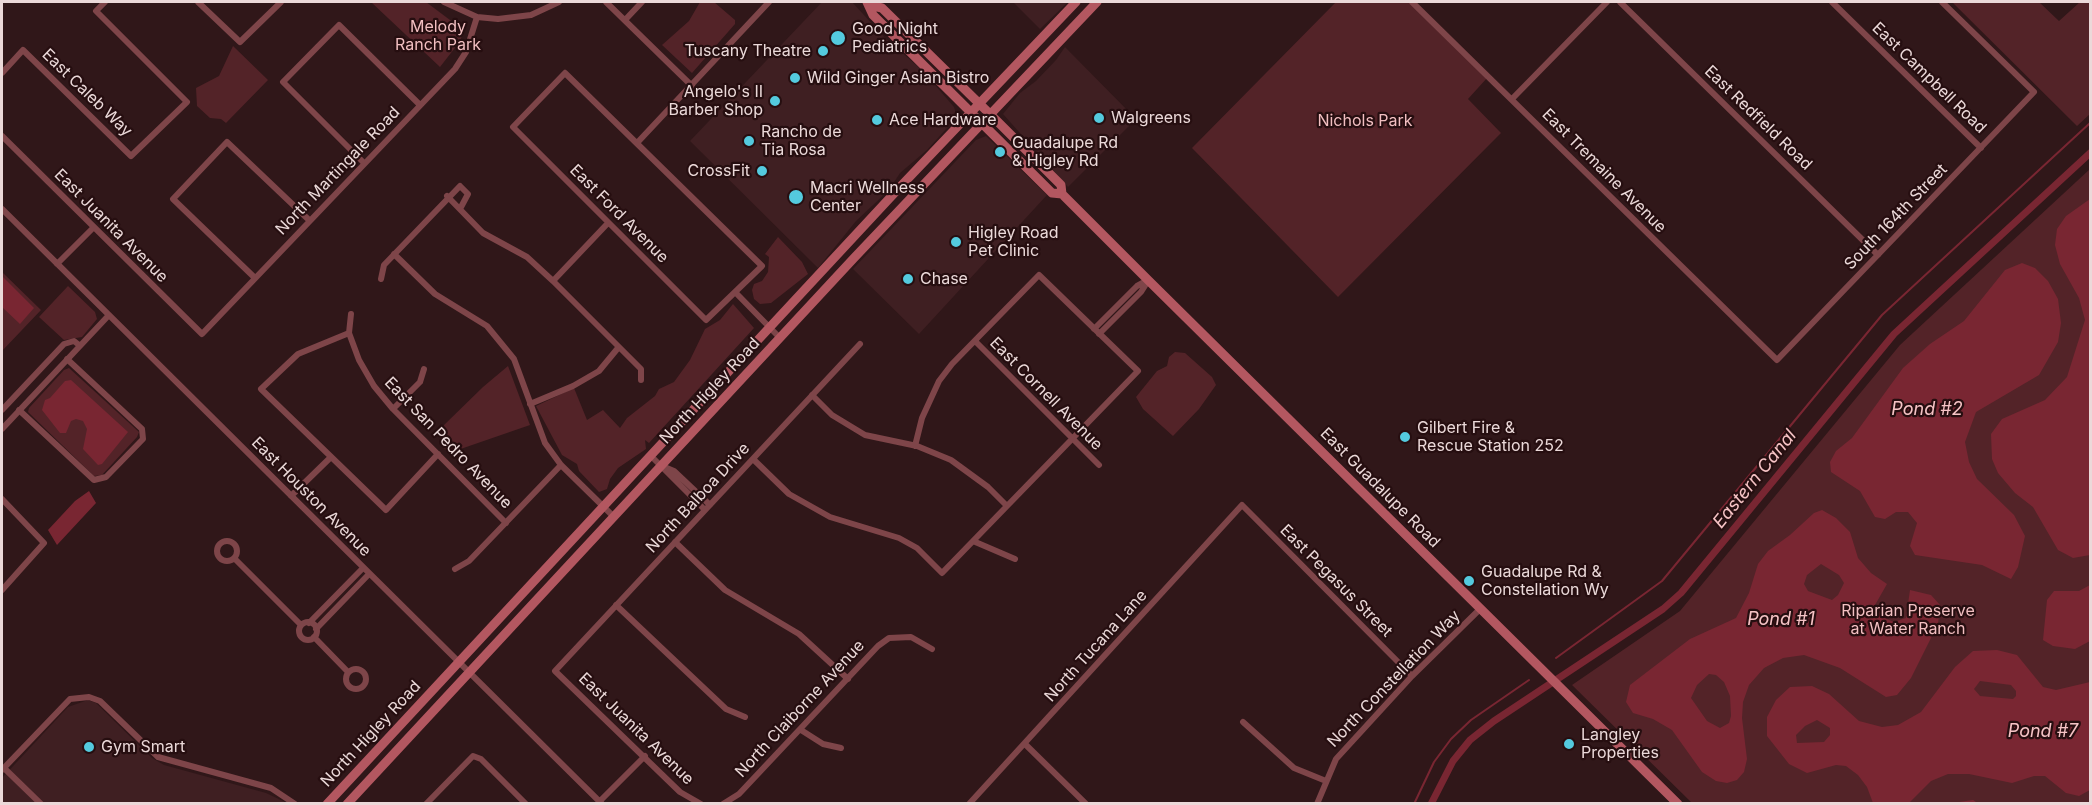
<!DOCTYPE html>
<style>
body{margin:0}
#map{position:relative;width:2092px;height:805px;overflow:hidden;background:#301719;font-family:Inter,sans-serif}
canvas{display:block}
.frame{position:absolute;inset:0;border:3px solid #ebd9d9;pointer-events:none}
</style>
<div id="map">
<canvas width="2092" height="805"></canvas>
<div class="frame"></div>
</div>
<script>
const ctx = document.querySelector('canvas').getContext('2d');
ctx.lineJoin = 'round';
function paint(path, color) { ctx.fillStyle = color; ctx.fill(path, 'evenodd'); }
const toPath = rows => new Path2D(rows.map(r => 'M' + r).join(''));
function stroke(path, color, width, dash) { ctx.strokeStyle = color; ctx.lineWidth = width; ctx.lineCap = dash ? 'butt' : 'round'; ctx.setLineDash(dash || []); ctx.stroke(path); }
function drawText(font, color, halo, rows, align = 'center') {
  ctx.font = font + ' Inter,sans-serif'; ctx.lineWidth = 4.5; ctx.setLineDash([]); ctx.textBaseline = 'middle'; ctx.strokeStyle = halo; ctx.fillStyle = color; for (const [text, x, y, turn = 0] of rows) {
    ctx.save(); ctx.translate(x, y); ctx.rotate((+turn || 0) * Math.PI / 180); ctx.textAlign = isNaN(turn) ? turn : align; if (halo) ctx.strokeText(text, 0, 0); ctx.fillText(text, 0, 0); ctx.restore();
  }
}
const built = toPath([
 [822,2,852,2,886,39,922,70,954,107,957,117,927,150,900,173,889,190,856,221,818,268,690,141],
 [1013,2,1068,2,1040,29],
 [1065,47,1136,119,1068,187,1003,114,1020,93,1036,81,1056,60],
 [986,136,1047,195,919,334,853,269,976,140],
 [88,700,96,703,152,758,164,765,266,793,287,803,2,803,2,778,68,707]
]);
const green = toPath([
 [371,2,426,2,462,29,461,40,440,67],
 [700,2,714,2,735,20,735,24,692,73,662,45,689,21],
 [1336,2,1413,2,1487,78,1468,99,1501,133,1338,297,1192,148],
 [1952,2,2039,2,2059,21,2080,2,2090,2,2090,114,2077,126],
 [233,46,268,80,226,123,221,119,210,118,197,106,196,88,219,76],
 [2090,169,2090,803,1692,803,1572,685,1680,611,1900,345],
 [778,237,802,262,808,274,771,303,760,304,754,299,752,290,754,284,762,281,768,272,769,257,765,254],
 [2,272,41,310,2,351],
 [68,286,95,312,97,319,82,337,64,340,39,317],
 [733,304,754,328,649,443,645,440,646,449,618,468,610,479,607,489,599,492,579,471,577,464,562,455,536,406,574,388,587,420,603,410,620,428,627,418,655,396,659,389,674,382,690,360,705,329,720,320],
 [1175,352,1185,353,1212,377,1216,385,1199,409,1173,436,1143,409,1136,397,1157,371,1167,366,1169,357],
 [508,366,530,425,449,453,444,448,443,426,483,387],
 [69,368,139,432,137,437,102,475,94,476,28,412,29,408,64,370]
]);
const water = toPath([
 [2090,199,2090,555,2073,558,2058,550,2033,507,2015,493,1998,473,1992,459,1991,434,2002,419,2045,400,2067,377,2085,320,2079,298,2060,264,2055,245,2057,229,2066,216],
 [2022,263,2035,268,2048,281,2058,299,2061,323,2058,342,2039,375,1976,412,1965,442,1969,462,1977,479,2014,515,2025,536,2018,567,2011,579,1982,565,1915,555,1910,546,1917,523,1908,512,1896,512,1885,519,1875,517,1860,491,1831,472,1830,462,1836,451,1852,438,1903,368,1930,344,1964,321,2005,270],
 [2,276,34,308,20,324,2,307],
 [71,380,128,432,102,464,98,465,83,449,87,429,83,421,76,419,71,421,66,433,60,433,42,410,45,400,50,398,65,381],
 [89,491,96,503,57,545,48,530,75,501],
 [1822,510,1836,518,1850,532,1858,558,1871,573,1887,584,1875,605,1882,617,1894,622,1906,618,1910,590,1931,595,1940,605,1938,624,1911,678,1897,695,1886,697,1840,668,1804,655,1783,658,1764,668,1749,685,1743,702,1742,718,1747,759,1744,772,1737,780,1727,783,1716,781,1702,772,1672,730,1653,719,1633,713,1626,702,1630,685,1690,639,1736,618,1749,593,1758,564,1768,551,1790,535,1814,513],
 [1821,564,1839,575,1844,583,1838,595,1832,600,1808,591,1804,584,1807,575],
 [1709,674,1716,675,1724,682,1730,696,1731,716,1729,723,1720,728,1707,721,1691,698,1697,685],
 [2090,585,2090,641,2075,649,2053,646,2043,640,2047,600,2054,591,2079,591],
 [1997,650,2017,655,2043,687,2056,690,2090,682,2090,790,2079,796,2066,793,2045,776,2034,776,2012,783,1969,774,1948,774,1931,781,1909,803,1873,803,1867,787,1858,775,1846,766,1836,765,1807,773,1789,764,1767,736,1767,717,1776,700,1790,687,1812,686,1829,694,1859,721,1882,727,1898,725,1921,712,1955,667,1973,651],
 [1980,681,2011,685,2016,691,2016,696,2013,699,1980,696,1974,689],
 [1817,720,1830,728,1830,735,1824,742,1797,743,1796,735,1805,726]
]);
const stream = toPath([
 [1556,658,1662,581,1882,315,2090,123],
 [1959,803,1973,801,1977,804],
 [1414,804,1434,762,1451,739,1471,720,1529,680]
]);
const canal = toPath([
 [1431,804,1453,761,1470,740,1494,721,1663,609,1681,593,1894,334,2090,153]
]);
const minor = toPath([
 [198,2,240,42,281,2],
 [444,2,477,17,498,19,531,15,559,2],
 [606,2,692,86],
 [1412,2,1777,360,2034,92,1942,2],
 [1620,2,1878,255],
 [1832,2,1981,148],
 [625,20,642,2],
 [2,73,23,50,131,156,187,102,96,11,105,2],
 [565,73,762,266,706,320,513,127,565,73],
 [1512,99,1607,2],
 [2,136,202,334,455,69,466,52,477,17],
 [637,143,769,2],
 [364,163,283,82,339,25,420,105],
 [447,196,483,233,527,257,553,281,641,369,641,380],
 [2,209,602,804],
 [394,254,435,294,487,326,514,359,545,443,561,465,614,517],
 [57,264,93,228],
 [255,278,173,199,227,142,309,220],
 [381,279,384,265,460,186,468,194,460,209],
 [553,281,608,223],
 [735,292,780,338],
 [351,314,349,333,359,360,374,386,393,409,506,523],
 [1094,329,1137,286,1148,280],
 [349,333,298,354,261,389,386,510,438,454],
 [1099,334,1141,292,1148,281],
 [975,341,1099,465],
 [812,395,832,415,865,435,917,446,951,460,988,487,1007,506],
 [530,404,573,386,599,371,618,348],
 [393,409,420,382,424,369],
 [2,410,64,344,74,341,79,345],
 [19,410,94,480,106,477,143,439,142,429,67,359],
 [2,429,109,315],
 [651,456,705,510],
 [753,459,789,494,830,517,899,538,917,548,942,573,1138,371,1039,275,952,364,939,381,922,418,915,446],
 [662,466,674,471,710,505],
 [291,496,331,457],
 [2,499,44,543,2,590],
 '217 551a10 10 0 1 1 20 0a10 10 0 1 1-20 0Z',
 [973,541,1015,559],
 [675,542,725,590,799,634,848,679],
 [234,558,301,625],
 [455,569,469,561,561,465],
 [616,605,726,709,745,717],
 '299 631a9 9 0 1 1 18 0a9 9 0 1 1-18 0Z',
 [309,623,363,568],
 [316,629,369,574],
 [314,637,348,672],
 '346 679a10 10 0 1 1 20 0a10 10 0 1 1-20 0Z',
 [1243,722,1294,768,1326,781],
 [801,730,823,744,841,748],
 [1025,744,1086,804],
 [4,768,41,804],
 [2,770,70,699,89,697,100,701,158,757,271,788,295,804],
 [600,801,645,756],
 [426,804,473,756,481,759,526,804],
 [701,804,680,792,555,671,860,344],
 [723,804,739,794,878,646,889,638,911,637,932,649],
 [969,804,1242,505,1412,676],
 [1317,804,1336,759,1412,676,1481,608]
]);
const secondary = toPath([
 [867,2,873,15,1052,193,1062,194],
 [869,5,882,8,997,121,1061,185,1062,194,1148,280,1678,804],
 [327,804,900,187,1076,2],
 [347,804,854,258,1097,2]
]);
const markers = [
 [838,38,8,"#54cade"],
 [823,51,6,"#54cade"],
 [795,78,6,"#54cade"],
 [775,101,6,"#54cade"],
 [1099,118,6,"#54cade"],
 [877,120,6,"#54cade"],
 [749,141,6,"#54cade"],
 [1000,152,6,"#54cade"],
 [762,171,6,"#54cade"],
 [796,197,8,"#54cade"],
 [956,242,6,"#54cade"],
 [908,279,6,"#54cade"],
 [1405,437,6,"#54cade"],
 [1469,581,6,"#54cade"],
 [1569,744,6,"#54cade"],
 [89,747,6,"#54cade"]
];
const parkNames = [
 ["Melody",438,27],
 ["Ranch Park",438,45],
 ["Nichols Park",1365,121],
 ["Riparian Preserve",1908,611],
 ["at Water Ranch",1908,629]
];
const poiNames = [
 ["Good Night",852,29],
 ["Pediatrics",852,47],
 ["Tuscany Theatre",811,51,"right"],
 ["Wild Ginger Asian Bistro",807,78],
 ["Angelo's II",763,92,"right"],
 ["Barber Shop",763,110,"right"],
 ["Walgreens",1111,118],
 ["Ace Hardware",889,120],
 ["Rancho de",761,132],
 ["Tia Rosa",761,150],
 ["Guadalupe Rd",1012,143],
 ["& Higley Rd",1012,161],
 ["CrossFit",750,171,"right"],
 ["Macri Wellness",810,188],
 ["Center",810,206],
 ["Higley Road",968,233],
 ["Pet Clinic",968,251],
 ["Chase",920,279],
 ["Gilbert Fire &",1417,428],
 ["Rescue Station 252",1417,446],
 ["Guadalupe Rd &",1481,572],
 ["Constellation Wy",1481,590],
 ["Langley",1581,735],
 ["Properties",1581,753],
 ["Gym Smart",101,747]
];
const streetNames = [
 ["East Campbell Road",1929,78,44],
 ["East Caleb Way",87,93,44],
 ["East Redfield Road",1758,118,44],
 ["North Martingale Road",338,171,-46],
 ["East Tremaine Avenue",1604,171,45],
 ["East Ford Avenue",619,214,45],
 ["South 164th Street",1896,217,-46],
 ["East Juanita Avenue",111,226,45],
 ["North Higley Road",710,391,-47],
 ["East Cornell Avenue",1046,394,45],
 ["East San Pedro Avenue",448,443,46],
 ["East Guadalupe Road",1380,488,45],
 ["East Houston Avenue",311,497,45],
 ["North Balboa Drive",698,498,-47],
 ["East Pegasus Street",1336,581,45],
 ["North Tucana Lane",1096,646,-48],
 ["North Constellation Way",1394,679,-46],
 ["North Claiborne Avenue",800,709,-47],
 ["East Juanita Avenue",636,729,44],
 ["North Higley Road",371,734,-47]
];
const waterNames = [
 ["Pond #2",1927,410],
 ["Eastern Canal",1755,479,-51],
 ["Pond #1",1781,620],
 ["Pond #7",2043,732]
];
paint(built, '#3f1f22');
paint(green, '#532328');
paint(water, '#792632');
stroke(stream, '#792632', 2);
stroke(canal, '#792632', 7);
stroke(minor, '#7e4549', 6);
stroke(secondary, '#b35760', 9);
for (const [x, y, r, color] of markers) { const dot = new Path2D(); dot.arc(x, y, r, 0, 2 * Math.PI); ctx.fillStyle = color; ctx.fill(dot); stroke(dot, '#260e10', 2); }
drawText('16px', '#f2bfc1', '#260e10', parkNames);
drawText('16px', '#ebd9d9', '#260e10', poiNames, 'left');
drawText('16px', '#ebd9d9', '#260e10', streetNames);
drawText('italic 18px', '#f6c3c5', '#260e10', waterNames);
</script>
